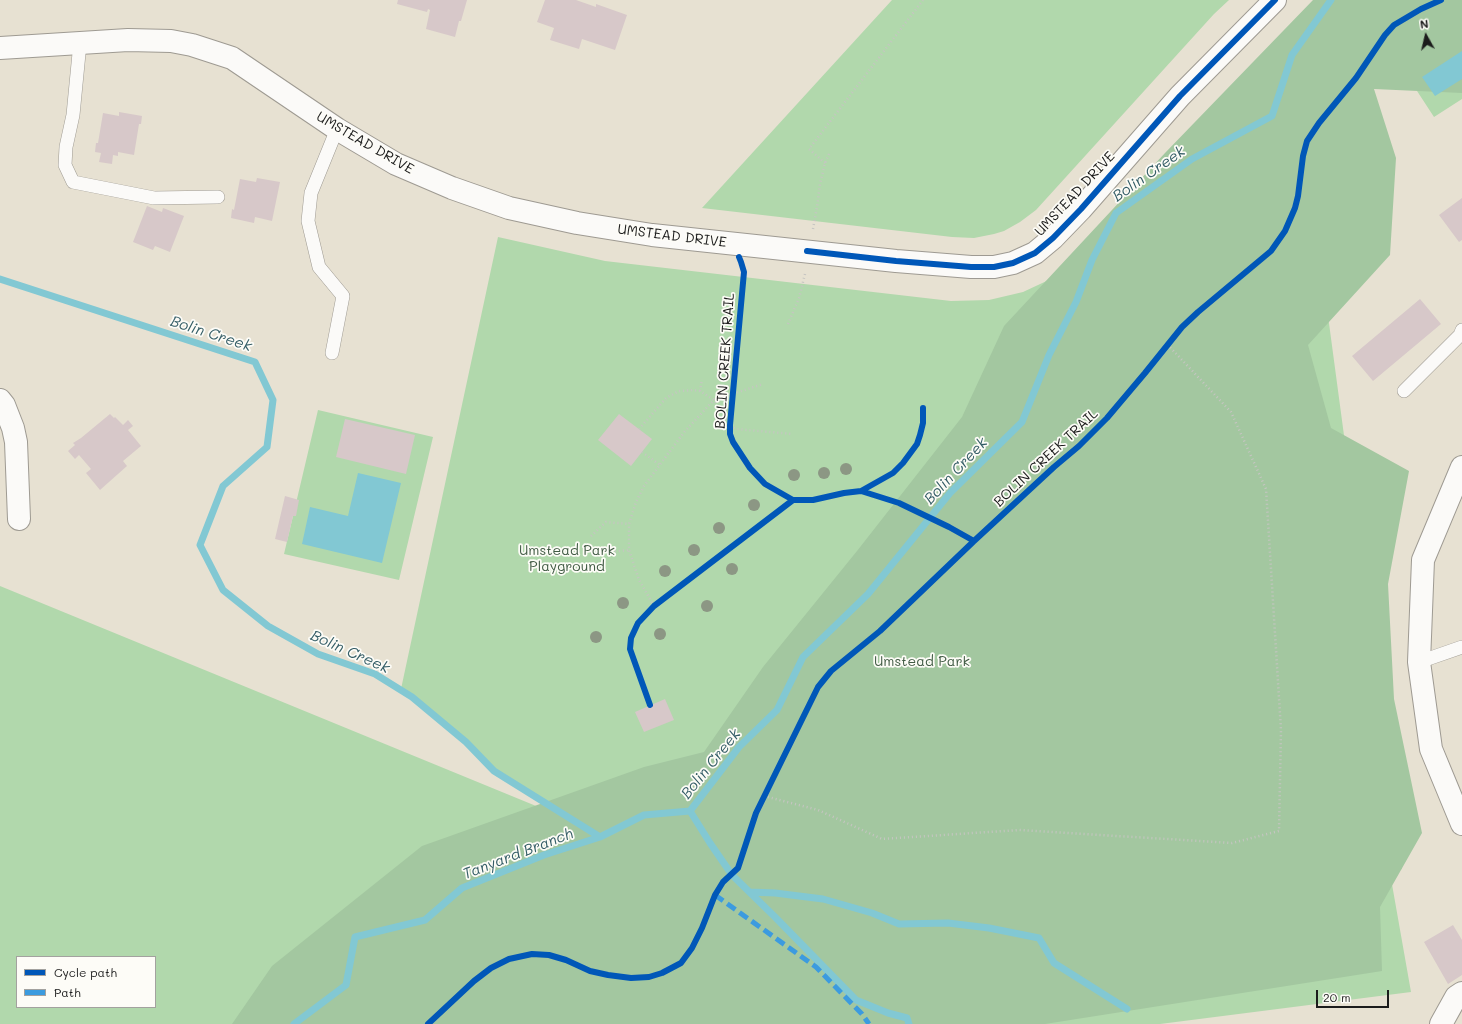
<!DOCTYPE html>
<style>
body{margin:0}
#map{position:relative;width:1462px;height:1024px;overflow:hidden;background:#e7e1d2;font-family:Mali,sans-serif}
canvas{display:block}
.legend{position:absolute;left:16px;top:956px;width:140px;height:52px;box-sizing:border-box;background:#fdfcf7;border:1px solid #a3a29f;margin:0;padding:5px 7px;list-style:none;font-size:12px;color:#1c1c1c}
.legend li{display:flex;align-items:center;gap:8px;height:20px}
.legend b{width:20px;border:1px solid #a3a29f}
.north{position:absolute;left:1406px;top:16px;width:40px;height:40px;-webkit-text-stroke:3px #fdfcf7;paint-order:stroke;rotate:352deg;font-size:11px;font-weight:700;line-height:16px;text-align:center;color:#1c1c1c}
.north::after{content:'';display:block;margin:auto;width:14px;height:18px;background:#1c1c1c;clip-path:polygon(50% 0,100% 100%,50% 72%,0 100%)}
.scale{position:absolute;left:1316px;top:990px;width:73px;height:18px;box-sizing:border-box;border:2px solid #1c1c1c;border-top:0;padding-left:5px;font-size:12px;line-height:14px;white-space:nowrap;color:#1c1c1c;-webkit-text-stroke:3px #fdfcf7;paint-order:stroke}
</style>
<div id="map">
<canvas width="1462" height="1024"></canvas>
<ul class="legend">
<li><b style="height:5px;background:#0057b8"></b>Cycle path</li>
<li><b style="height:5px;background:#3c9bdf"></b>Path</li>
</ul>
<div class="north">N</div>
<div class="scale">20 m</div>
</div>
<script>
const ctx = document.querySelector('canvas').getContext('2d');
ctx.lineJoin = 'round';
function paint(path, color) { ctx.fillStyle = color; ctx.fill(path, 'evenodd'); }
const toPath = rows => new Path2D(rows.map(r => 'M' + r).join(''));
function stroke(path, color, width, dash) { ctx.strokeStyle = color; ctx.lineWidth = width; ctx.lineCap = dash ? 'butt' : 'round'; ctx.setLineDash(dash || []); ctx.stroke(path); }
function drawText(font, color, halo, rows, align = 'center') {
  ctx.font = font + ' Mali,sans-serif'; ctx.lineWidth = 3.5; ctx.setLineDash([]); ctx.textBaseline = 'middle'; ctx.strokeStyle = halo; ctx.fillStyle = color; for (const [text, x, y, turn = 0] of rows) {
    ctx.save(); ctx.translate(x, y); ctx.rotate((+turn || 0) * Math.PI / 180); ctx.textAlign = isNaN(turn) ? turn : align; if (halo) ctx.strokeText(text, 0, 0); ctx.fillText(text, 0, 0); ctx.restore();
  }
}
const green = toPath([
 [892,0,1229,0,1214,14,1036,210,1020,222,1004,231,994,234,974,238,952,237,702,208],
 [1462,34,1462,99,1434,117,1404,71],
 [1299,99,1402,869,1390,873,1411,992,1160,1024,0,1024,0,586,597,831,508,779,401,689,498,237,605,261,951,301,989,300,1023,292,1053,278],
 [17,957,155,957,155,1007,17,1007],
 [318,410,433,437,399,580,284,554]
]);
const forest = toPath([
 [1313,0,1462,0,1462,93,1374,89,1396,158,1390,255,1308,345,1331,428,1409,471,1388,584,1394,699,1422,833,1380,907,1382,971,1045,1024,232,1024,272,966,422,846,644,767,704,752,763,667,857,551,962,417,1004,326,1165,153]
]);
const water = toPath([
 [1462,51,1462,79,1435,96,1422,77],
 [358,473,401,483,382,563,302,544,310,507,348,516]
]);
const stream = toPath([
 [0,279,255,362,273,400,267,447,223,486,200,545,223,590,268,626,318,654,375,674,412,697,466,742,494,771,600,837,644,815,690,811,739,747,777,710,803,657,868,594,950,493,1022,422,1049,355,1076,302,1092,260,1116,213,1192,159,1272,116,1292,55,1331,0],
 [690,811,710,843,732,875,775,917,856,1000,888,1013,907,1018,909,1024],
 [750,892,775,893,823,899,872,913,899,924,948,923,989,928,1039,938,1054,963,1127,1009],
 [294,1024,346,985,355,937,425,920,462,888,544,855,600,837]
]);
const building = toPath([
 [398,0,467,0,461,21,459,21,455,37,426,29,430,10,428,9,427,12,397,4],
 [545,0,576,0,596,7,596,4,627,15,615,50,582,39,579,49,550,40,554,28,537,22],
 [119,112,142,116,141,124,139,124,134,155,118,152,118,156,113,155,112,164,99,162,101,153,95,152,96,143,98,143,103,113,119,116],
 [257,178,280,182,272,221,255,217,254,223,231,218,232,209,234,210,240,179,256,182],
 [1462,198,1462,240,1459,242,1439,215],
 [147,206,162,212,163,208,184,216,170,252,155,246,153,250,133,242],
 [1420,299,1441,324,1373,381,1352,356],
 [110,414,114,418,115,417,123,425,128,420,133,426,128,430,141,446,123,461,127,466,100,490,86,473,91,469,79,455,75,459,68,451,75,445,73,443,81,438],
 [619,414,652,439,631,466,598,440],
 [345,419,415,435,406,474,336,457],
 [285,496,299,500,296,516,293,516,287,542,275,539],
 [665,699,674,720,644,732,635,712],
 [1453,925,1462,940,1462,975,1448,984,1424,942]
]);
const path = toPath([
 [825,163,809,149,923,0],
 [813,229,817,207,820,184,825,163,830,152],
 [788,324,799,298,805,274],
 [700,391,702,379],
 [639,429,666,398,679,391,694,390,700,391,714,400,730,425,736,429,793,434],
 [642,452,660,465],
 [591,536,606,522,629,524],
 [599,553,629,550],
 [654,606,639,580,629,550,629,524,636,502,644,486,685,431,714,400,763,384],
 [764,796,818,810,882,839,1019,830,1232,843,1279,831,1281,730,1266,489,1231,412,1167,344]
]);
const service = toPath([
 [80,43,73,115,66,147,65,165,73,182,154,198,218,197],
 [332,353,343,296,319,267,308,221,311,193,337,129],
 [1404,391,1460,335,1462,330],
 [1419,662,1462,647]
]);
const minor = toPath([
 [0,400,4,405,13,428,16,442,19,519],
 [1462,467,1423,560,1419,662,1431,749,1462,824],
 [1441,1024,1456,997,1462,993]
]);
const tertiary = toPath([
 [0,48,128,40,171,41,192,45,232,58,337,129,396,164,452,188,509,208,577,223,652,235,896,261,971,267,994,267,1013,263,1035,253,1053,238,1081,209,1180,96,1275,0]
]);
const quiet = toPath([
 [715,895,816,967,862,1014,869,1024]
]);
const cycleway = toPath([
 [807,251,896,261,971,267,994,267,1013,263,1035,253,1053,238,1081,209,1180,96,1275,0],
 [739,257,741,262,744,272,730,425,730,434,733,442,750,468,765,484,793,500,813,500,844,493,861,491,899,503,949,527,974,541],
 [861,491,893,473,903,463,917,444,920,435,923,423,923,408],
 [650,705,630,649,631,638,638,623,654,606,793,500],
 [428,1024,474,981,491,968,509,959,532,954,549,955,566,960,590,971,608,975,631,978,649,977,662,973,681,963,692,948,702,928,715,895,723,882,738,868,756,813,818,687,831,671,880,631,974,541,1054,467,1079,446,1107,418,1145,373,1182,327,1198,312,1271,251,1285,231,1295,208,1298,196,1303,156,1307,141,1319,123,1356,78,1385,35,1394,25,1421,9,1441,0]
]);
const trees = [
 [846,469],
 [824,473],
 [794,475],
 [754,505],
 [719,528],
 [694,550],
 [732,569],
 [665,571],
 [623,603],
 [707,606],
 [660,634],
 [596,637]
];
const streetNames = [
 ["UMSTEAD DRIVE",365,143,30],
 ["UMSTEAD DRIVE",1075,194,-47],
 ["UMSTEAD DRIVE",672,236,7],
 ["BOLIN CREEK TRAIL",725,361,-86],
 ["BOLIN CREEK TRAIL",1046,458,-43]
];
const parkNames = [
 ["Umstead Park",567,551],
 ["Playground",567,567],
 ["Umstead Park",922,662]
];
const waterNames = [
 ["Bolin Creek",1149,174,-35],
 ["Bolin Creek",211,334,18],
 ["Bolin Creek",956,471,-47],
 ["Bolin Creek",350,652,24],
 ["Bolin Creek",711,764,-51],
 ["Tanyard Branch",518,854,-21]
];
paint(green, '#b1d8ac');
paint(forest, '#a3c7a0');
paint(water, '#82c8d3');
stroke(stream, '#82c8d3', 7);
paint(building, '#d7c8c9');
stroke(service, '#9e9a92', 14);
stroke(minor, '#9e9a92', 24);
stroke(tertiary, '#9e9a92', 24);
stroke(path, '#c6c5c2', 2.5, [1, 3]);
stroke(service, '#fbfaf8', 13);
stroke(minor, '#fbfaf8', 22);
stroke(tertiary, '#fbfaf8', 22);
stroke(quiet, '#3c9bdf', 5, [10, 5]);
stroke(cycleway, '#0057b8', 6);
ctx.fillStyle = '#8c9784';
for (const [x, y] of trees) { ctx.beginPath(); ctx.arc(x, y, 6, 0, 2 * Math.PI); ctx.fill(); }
drawText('14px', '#1c1c1c', '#fdfcf7', streetNames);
drawText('14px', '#415b44', '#fdfcf7', parkNames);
drawText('italic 15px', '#345d66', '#fdfcf7', waterNames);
</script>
